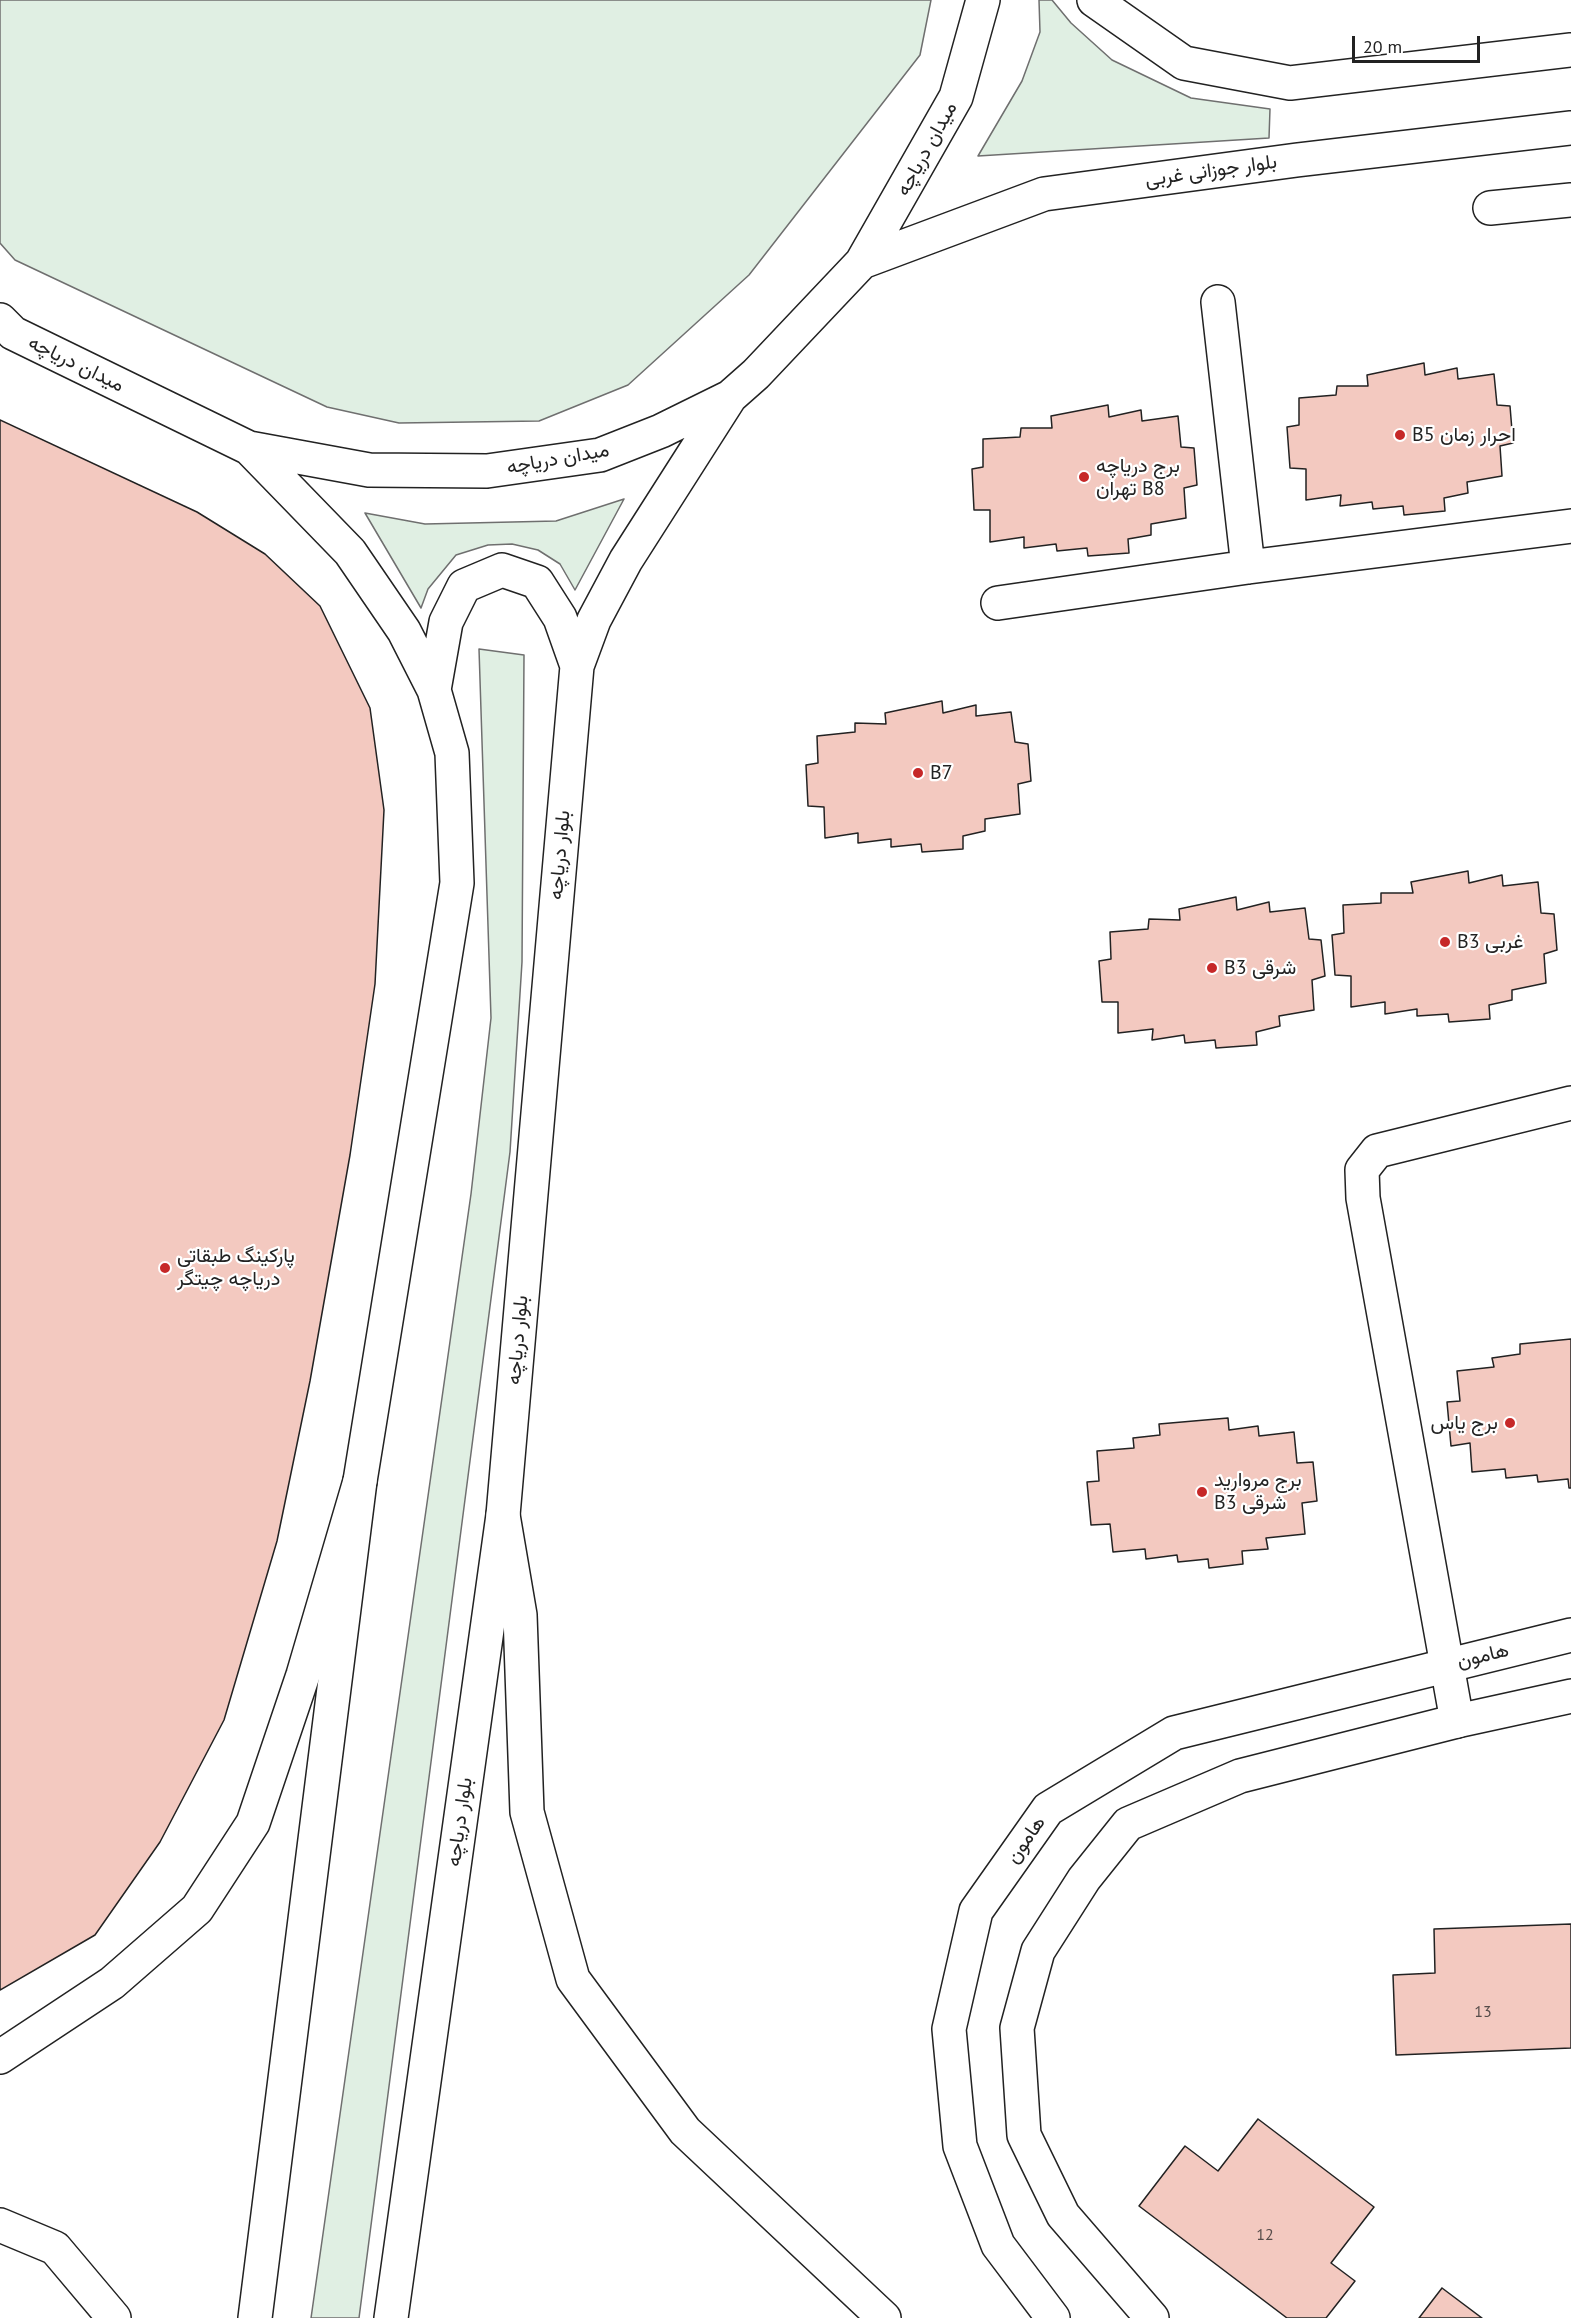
<!DOCTYPE html>
<meta charset="utf-8">
<style>
body{margin:0}
#map{position:relative;width:1571px;height:2318px;overflow:hidden;background:#fff;font-family:"PT Sans",sans-serif}
canvas{display:block}
.scale{position:absolute;left:1352px;top:36px;width:128px;height:27px;box-sizing:border-box;border:3px solid #222;border-top:0;padding-left:8px;font-size:18px;line-height:21px;white-space:nowrap;color:#222;-webkit-text-stroke:4px #fff;paint-order:stroke}
</style>
<div id="map">
<canvas width="1571" height="2318"></canvas>
<div class="scale">20 m</div>
</div>
<script>
const ctx = document.querySelector('canvas').getContext('2d');
ctx.lineJoin = 'round';
function paint(path, color) { ctx.fillStyle = color; ctx.fill(path, 'evenodd'); }
const toPath = rows => new Path2D(rows.map(r => 'M' + r).join(''));
function stroke(path, color, width, dash) { ctx.strokeStyle = color; ctx.lineWidth = width; ctx.lineCap = dash ? 'butt' : 'round'; ctx.setLineDash(dash || []); ctx.stroke(path); }
function drawText(font, color, halo, rows, align = 'center') {
  ctx.font = font + ' "PT Sans",Vazirmatn,sans-serif'; ctx.lineWidth = 4.5; ctx.setLineDash([]); ctx.textBaseline = 'middle'; ctx.strokeStyle = halo; ctx.fillStyle = color; for (const [text, x, y, turn = 0] of rows) {
    ctx.save(); ctx.translate(x, y); ctx.rotate((+turn || 0) * Math.PI / 180); ctx.textAlign = isNaN(turn) ? turn : align; if (halo) ctx.strokeText(text, 0, 0); ctx.fillText(text, 0, 0); ctx.restore();
  }
}
const green = toPath([
 [0,0,931,0,920,55,749,275,628,385,539,421,399,423,327,407,15,260,0,243,0,0],
 [1039,0,1052,0,1071,23,1112,60,1191,98,1270,109,1269,138,978,156,1022,81,1040,32,1039,0],
 [624,499,575,590,560,564,538,550,512,544,488,545,456,555,428,589,421,608,365,513,425,524,556,521,624,499],
 [479,649,524,655,522,962,510,1152,359,2318,311,2318,471,1194,491,1018,479,649]
]);
const building = toPath([
 [1424,363,1425,375,1457,368,1458,379,1494,374,1497,405,1510,406,1513,443,1500,446,1502,476,1467,482,1468,493,1444,498,1445,511,1404,515,1403,506,1373,509,1372,502,1340,506,1341,495,1306,500,1306,469,1290,468,1287,427,1299,425,1299,398,1336,395,1337,386,1368,386,1367,375,1424,363],
 [1108,405,1109,417,1141,410,1142,421,1178,416,1181,447,1194,448,1197,485,1184,488,1186,518,1151,524,1151,535,1128,539,1129,553,1088,556,1087,548,1057,551,1056,544,1024,548,1024,537,990,542,990,510,974,510,972,469,983,467,983,439,1020,437,1021,428,1052,428,1051,416,1108,405],
 [0,420,197,512,265,554,320,606,370,708,384,810,375,984,350,1155,310,1381,277,1541,224,1720,160,1842,95,1935,0,1990,0,420],
 [942,701,943,713,976,705,976,716,1011,712,1015,742,1028,744,1031,781,1018,784,1020,814,985,819,985,831,963,836,963,849,922,852,921,844,891,847,891,839,858,843,858,833,825,838,824,807,808,806,806,765,818,763,817,736,855,732,855,723,886,724,885,713,942,701],
 [1468,871,1469,883,1502,875,1503,886,1538,882,1541,913,1554,914,1557,950,1544,954,1546,983,1512,990,1512,1000,1489,1005,1490,1019,1449,1022,1448,1014,1417,1016,1417,1009,1385,1014,1385,1002,1351,1007,1351,976,1335,975,1332,935,1344,933,1343,905,1381,903,1381,893,1413,893,1411,882,1468,871],
 [1236,897,1237,910,1269,902,1270,912,1305,908,1309,939,1321,940,1325,976,1312,980,1314,1010,1279,1016,1280,1026,1256,1032,1257,1045,1216,1048,1215,1040,1185,1043,1184,1035,1152,1040,1153,1029,1118,1033,1118,1002,1102,1002,1099,961,1111,959,1110,932,1148,929,1149,919,1180,920,1179,909,1236,897],
 [1571,1339,1571,1488,1569,1488,1568,1479,1538,1482,1537,1475,1506,1478,1505,1469,1472,1472,1470,1443,1451,1446,1447,1402,1460,1401,1457,1371,1494,1367,1492,1358,1520,1354,1520,1344,1571,1339],
 [1228,1418,1229,1430,1258,1426,1259,1436,1294,1432,1297,1463,1313,1462,1317,1501,1302,1503,1305,1534,1266,1538,1268,1549,1242,1551,1243,1564,1209,1568,1208,1559,1178,1562,1177,1555,1146,1559,1145,1549,1113,1552,1110,1524,1091,1525,1087,1482,1099,1481,1097,1451,1134,1448,1133,1438,1160,1435,1159,1424,1228,1418],
 [1571,1924,1571,2048,1396,2055,1393,1975,1435,1973,1434,1929,1571,1924],
 [1258,2119,1374,2207,1331,2263,1355,2281,1326,2318,1287,2318,1139,2206,1185,2146,1218,2171,1258,2119],
 [1442,2288,1482,2318,1419,2318,1442,2288]
]);
const street = toPath([
 [1490,208,1571,200],
 [1218,302,1248,567],
 [998,603,1248,567,1571,526],
 [1457,1721,1363,1198,1362,1170,1377,1151,1571,1103]
]);
const secondary = toPath([
 [1094,0,1184,63,1290,83,1571,50],
 [862,262,1044,194,1297,160,1571,128],
 [0,320,13,333,249,448,369,470,487,471,600,455,661,431,730,397,756,374,862,262,956,97,983,0],
 [249,448,350,552,404,631,434,690,452,753,457,883,360,1481,255,2318],
 [434,690,446,622,464,586,502,570,537,582,560,618,577,666],
 [391,2318,503,1515,577,666,594,620,626,560,730,397],
 [1053,2318,998,2245,960,2146,949,2029,976,1911,1048,1809,1174,1733,1571,1635],
 [1152,2318,1063,2215,1024,2135,1017,2028,1038,1951,1084,1879,1128,1824,1240,1776,1457,1721,1571,1696]
]);
const highway = toPath([
 [503,1515,520,1615,527,1812,573,1979,685,2131,884,2318],
 [0,2057,112,1983,197,1909,253,1823,303,1675,360,1481],
 [0,2225,55,2248,114,2318]
]);
const markers = [
 [1400,435,6,"#c62828"],
 [1084,477,6,"#c62828"],
 [918,773,6,"#c62828"],
 [1445,942,6,"#c62828"],
 [1212,968,6,"#c62828"],
 [165,1268,6,"#c62828"],
 [1510,1423,6,"#c62828"],
 [1202,1492,6,"#c62828"]
];
const numberNames = [
 ["13",1483,2012],
 ["12",1265,2235]
];
const streetNames = [
 ["میدان دریاچه",927,149,-61],
 ["بلوار جوزانی غربی",1211,171,-8],
 ["میدان دریاچه",76,364,26],
 ["میدان دریاچه",558,459,-10],
 ["بلوار دریاچه",560,855,-85],
 ["بلوار دریاچه",518,1340,-85],
 ["هامون",1483,1656,-13],
 ["بلوار دریاچه",460,1822,-82],
 ["هامون",1026,1840,-55]
];
const poiNames = [
 ["B5 احرار زمان",1412,435],
 ["برج دریاچه",1096,466],
 ["تهران B8",1096,489],
 ["B7",930,773],
 ["B3 غربی",1457,942],
 ["B3 شرقی",1224,968],
 ["پارکینگ طبقاتی",177,1256],
 ["دریاچه چیتگر",177,1279],
 ["برج یاس",1498,1423,"right"],
 ["برج مروارید",1214,1480],
 ["B3 شرقی",1214,1503]
];
paint(green, '#e0efe3');
stroke(green, '#6f6f6f', 1.5);
paint(building, '#f3c9c0');
stroke(building, '#222', 1.5);
stroke(street, '#222', 36);
stroke(secondary, '#222', 36);
stroke(highway, '#222', 36);
stroke(street, '#fff', 33);
stroke(secondary, '#fff', 33);
stroke(highway, '#fff', 33);
for (const [x, y, r, color] of markers) { const dot = new Path2D(); dot.arc(x, y, r, 0, 2 * Math.PI); ctx.fillStyle = color; ctx.fill(dot); stroke(dot, '#fff', 2); }
drawText('16px', '#564c4a', null, numberNames);
drawText('20px', '#222', '#fff', streetNames);
drawText('20px', '#222', '#fff', poiNames, 'left');
</script>
